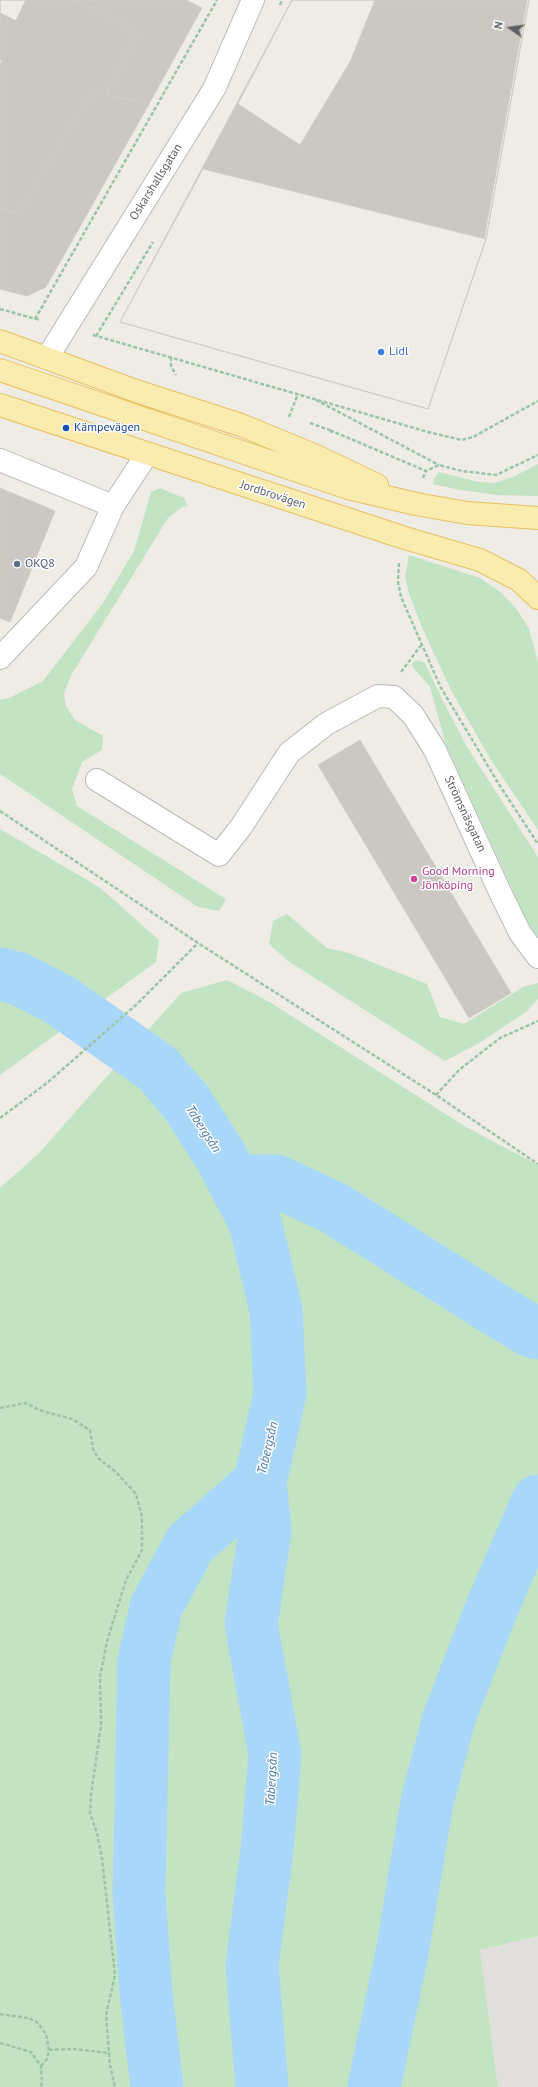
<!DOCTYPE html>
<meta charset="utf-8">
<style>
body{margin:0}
#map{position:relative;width:538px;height:2087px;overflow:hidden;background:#eeece4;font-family:"PT Sans",sans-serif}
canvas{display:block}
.north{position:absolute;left:490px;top:8px;width:40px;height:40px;-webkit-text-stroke:3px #fff;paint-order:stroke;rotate:283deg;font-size:11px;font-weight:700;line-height:16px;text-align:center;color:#5c6064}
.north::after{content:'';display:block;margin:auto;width:14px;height:18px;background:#5c6064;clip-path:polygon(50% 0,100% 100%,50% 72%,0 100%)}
</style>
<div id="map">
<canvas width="538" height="2087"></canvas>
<div class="north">N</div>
</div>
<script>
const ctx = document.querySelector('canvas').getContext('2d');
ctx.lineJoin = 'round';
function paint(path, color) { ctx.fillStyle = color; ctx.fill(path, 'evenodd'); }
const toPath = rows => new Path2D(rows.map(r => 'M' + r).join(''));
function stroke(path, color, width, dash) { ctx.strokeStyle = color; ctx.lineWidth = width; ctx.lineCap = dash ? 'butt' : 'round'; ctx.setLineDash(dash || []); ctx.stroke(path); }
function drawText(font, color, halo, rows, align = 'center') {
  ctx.font = font + ' "PT Sans",sans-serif'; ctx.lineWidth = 3; ctx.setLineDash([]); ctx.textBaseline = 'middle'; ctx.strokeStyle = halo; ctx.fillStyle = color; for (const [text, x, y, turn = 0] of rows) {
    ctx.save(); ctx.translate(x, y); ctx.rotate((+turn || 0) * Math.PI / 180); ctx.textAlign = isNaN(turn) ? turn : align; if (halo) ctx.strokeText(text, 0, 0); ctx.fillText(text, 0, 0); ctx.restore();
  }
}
const industrial = toPath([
 [538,1936,538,2087,498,2087,480,1950]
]);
const green = toPath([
 [538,464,538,496,498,495,460,490,433,484,435,477,439,472,479,482,494,483,513,477],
 [160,488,184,498,188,506,182,507,168,518,70,677,64,694,66,706,75,720,103,736,102,750,82,762,72,789,77,806,226,899,219,911,198,907,0,774,0,700,9,698,43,681,103,603,134,551,151,492],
 [409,555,480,578,502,593,518,611,529,629,538,662,538,830,491,760,452,692,424,632,409,594,405,576],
 [418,660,425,663,442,699,467,747,538,857,538,938,527,921,446,745,430,687,412,666,413,662],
 [0,829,99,887,159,940,156,962,0,1075],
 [287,914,327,948,349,953,427,984,440,1017,464,1024,523,987,538,983,538,999,526,1012,481,1042,445,1061,288,961,269,944,273,921],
 [227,980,268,1001,466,1127,538,1165,538,1936,480,1950,498,2087,0,2087,0,1188,39,1153,181,993]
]);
const river = toPath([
 [0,974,19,979,60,1000,157,1068,186,1102,220,1155,255,1222,276,1310,280,1393,260,1482,265,1531,251,1624,275,1754,267,1850,252,1965,262,2087],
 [234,1181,276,1181,334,1208,490,1306,529,1330,538,1333],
 [157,2087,146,1994,139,1893,144,1660,156,1607,190,1544,260,1482],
 [374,2087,403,1948,427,1802,449,1718,493,1605,538,1501]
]);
const building = toPath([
 [0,0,26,0,16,21,0,13,0,0],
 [0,0,26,0,16,21,0,13,0,0],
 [26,0,77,0,138,32,106,95,92,92,18,213,0,208,0,64,2,60,0,60,0,13,16,21,26,0],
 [77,0,186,0,202,8,149,104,106,95,138,32,77,0],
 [292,0,529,0,486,239,428,409,120,322,292,0],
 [292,0,375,0,350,62,300,145,238,104,292,0],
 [525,0,529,0,486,239,484,239,527,1,525,0],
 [92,92,149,104,46,287,27,296,0,289,0,208,18,213,92,92],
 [203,169,486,239,428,409,120,322,203,169],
 [0,488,55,511,10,622,0,618,0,488],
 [360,740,511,993,469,1018,318,765,360,740]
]);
const path = toPath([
 [280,5,282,0],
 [0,309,40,320],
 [35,319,217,0],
 [93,335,428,432,462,440,473,437,538,401],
 [96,336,153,242],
 [171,357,171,366,176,375],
 [316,400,439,465],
 [289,417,298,394],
 [310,423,332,431],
 [331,433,332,431,426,471,439,465,462,471,496,475,538,455],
 [423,478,426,471],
 [399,563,398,581,401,597,441,688,500,786,538,844],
 [401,672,422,644],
 [0,811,198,943,436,1095,538,1164],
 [436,1095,459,1070,500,1038,538,1021],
 [0,1118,47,1083,137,1004,198,943],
 [0,1408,26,1403,42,1411,72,1419,90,1430,93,1449,98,1458,116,1472,136,1494,142,1517,142,1550,126,1580,107,1641,100,1677,101,1725,91,1795,90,1813,97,1833,102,1858,115,1975,106,2015,110,2065,115,2087],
 [0,2014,28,2018,37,2022,46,2034,49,2050,47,2059,41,2066],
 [0,2043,31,2052,41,2066,42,2082,41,2087],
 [49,2050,74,2049,110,2053]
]);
const minor = toPath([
 [47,358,214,89,253,0],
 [0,460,113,506],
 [0,658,86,567,113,506,147,454],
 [97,780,219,855,241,827,289,753,326,724,378,696,394,697,413,715,435,750,499,890,520,933,538,957]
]);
const major = toPath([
 [0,341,136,391,241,425,316,456,377,485],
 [0,370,348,488,416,504,467,513,538,518],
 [0,405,405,538,480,560,519,580,538,598]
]);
const markers = [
 [381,352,4,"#3f7fe0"],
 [66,428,4,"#1a4fb4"],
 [17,564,4,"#5c6f8a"],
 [414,879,4,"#d1479c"]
];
const streetNames = [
 ["Oskarshallsgatan",156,182,-58],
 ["Jordbrovägen",273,495,18],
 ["Strömsnäsgatan",465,814,65]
];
const shopNames = [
 ["Lidl",389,352]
];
const transitNames = [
 ["Kämpevägen",74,428]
];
const serviceNames = [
 ["OKQ8",25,564]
];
const hotelNames = [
 ["Good Morning",422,872],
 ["Jönköping",422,886]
];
const waterNames = [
 ["Tabergsån",203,1129,57],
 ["Tabergsån",268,1448,-77],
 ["Tabergsån",272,1779,-87]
];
paint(industrial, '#e1dfdc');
paint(green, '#c3e4c2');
stroke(river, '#a9d7f9', 53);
paint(building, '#cbc8c4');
stroke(building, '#d2cdc3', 1);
stroke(minor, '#b7babd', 24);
stroke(major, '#e8c163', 24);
stroke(path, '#9cc5a7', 2.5, [4, 2]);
stroke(minor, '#fff', 22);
stroke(major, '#f9ecae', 22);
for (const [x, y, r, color] of markers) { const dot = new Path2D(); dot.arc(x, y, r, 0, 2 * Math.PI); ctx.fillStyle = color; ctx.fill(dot); stroke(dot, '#fff', 1.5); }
drawText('12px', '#5c6064', '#fff', streetNames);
drawText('12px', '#366cbe', '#fff', shopNames, 'left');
drawText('12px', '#164399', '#fff', transitNames, 'left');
drawText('12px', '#4e5e75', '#fff', serviceNames, 'left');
drawText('12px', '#b23c85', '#fff', hotelNames, 'left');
drawText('italic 13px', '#4778aa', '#fff', waterNames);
</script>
